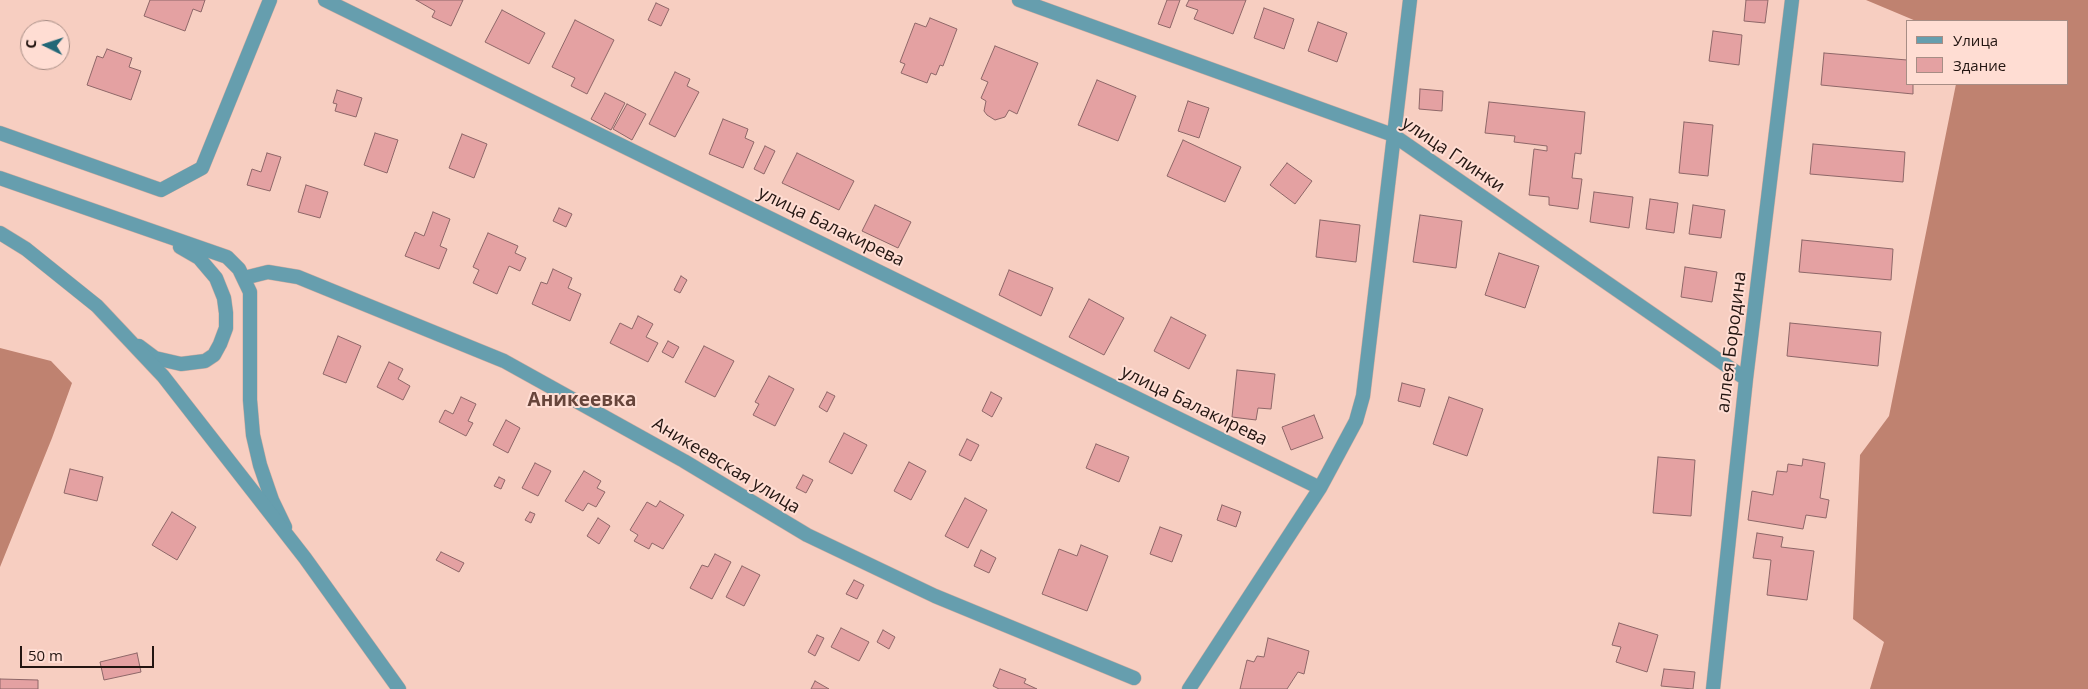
<!DOCTYPE html>
<meta charset="utf-8">
<style>
body{margin:0}
#map{position:relative;width:2088px;height:689px;overflow:hidden;background:#f7cec1;font-family:"Open Sans",sans-serif}
canvas{display:block}
.legend{position:absolute;left:1906px;top:20px;width:162px;height:65px;box-sizing:border-box;background:#ffddd3;border:1px solid #a78d85;margin:0;padding:6px 9px;list-style:none;font-size:15px;color:#231511}
.legend li{display:flex;align-items:center;gap:10px;height:25px}
.legend b{width:25px;border:1px solid #a78d85}
.north{position:absolute;left:20px;top:20px;width:50px;height:50px;box-sizing:border-box;background:#ffddd3;border:1px solid #a78d85;border-radius:50%;rotate:274deg;font-size:14px;font-weight:700;line-height:20px;text-align:center;color:#231511}
.north::after{content:'';display:block;margin:auto;width:18px;height:22px;background:#226777;clip-path:polygon(50% 0,100% 100%,50% 72%,0 100%)}
.scale{position:absolute;left:20px;top:646px;width:134px;height:22px;box-sizing:border-box;border:2px solid #231511;border-top:0;padding-left:6px;font-size:15px;line-height:18px;white-space:nowrap;color:#231511;-webkit-text-stroke:4px #ffddd3;paint-order:stroke}
</style>
<div id="map">
<canvas width="2088" height="689"></canvas>
<ul class="legend">
<li><b style="height:6px;background:#669eae"></b>Улица</li>
<li><b style="height:14px;background:#e4a1a2"></b>Здание</li>
</ul>
<div class="north">С</div>
<div class="scale">50 m</div>
</div>
<script>
const ctx = document.querySelector('canvas').getContext('2d');
ctx.lineJoin = 'round';
function paint(path, color) { ctx.fillStyle = color; ctx.fill(path, 'evenodd'); }
const toPath = rows => new Path2D(rows.map(r => 'M' + r).join(''));
function stroke(path, color, width, dash) { ctx.strokeStyle = color; ctx.lineWidth = width; ctx.lineCap = dash ? 'butt' : 'round'; ctx.setLineDash(dash || []); ctx.stroke(path); }
function drawText(font, color, halo, rows, align = 'center') {
  ctx.font = font + ' "Open Sans",sans-serif'; ctx.lineWidth = 4; ctx.setLineDash([]); ctx.textBaseline = 'middle'; ctx.strokeStyle = halo; ctx.fillStyle = color; for (const [text, x, y, turn = 0] of rows) {
    ctx.save(); ctx.translate(x, y); ctx.rotate((+turn || 0) * Math.PI / 180); ctx.textAlign = isNaN(turn) ? turn : align; if (halo) ctx.strokeText(text, 0, 0); ctx.fillText(text, 0, 0); ctx.restore();
  }
}
const forest = toPath([
 [1866,0,2088,0,2088,689,1870,689,1884,642,1853,619,1860,455,1889,416,1956,84,2067,84,2067,21,1916,21],
 [0,348,51,361,72,383,52,438,0,567]
]);
const building = toPath([
 [150,0,205,0,201,12,193,9,185,31,144,16,150,0],
 [416,0,463,0,451,26,432,17,435,11,416,0],
 [1167,0,1180,0,1170,28,1158,24,1167,0],
 [1189,0,1246,0,1233,34,1194,19,1198,10,1186,6,1189,0],
 [1746,0,1768,0,1765,23,1744,21,1746,0],
 [656,3,669,9,661,26,648,20,656,3],
 [1264,8,1294,19,1284,49,1254,38,1264,8],
 [502,10,545,33,529,64,485,42,502,10],
 [930,18,957,29,943,66,940,65,936,75,931,73,927,83,901,73,905,64,900,62,915,23,926,27,930,18],
 [575,20,614,40,587,94,571,86,575,78,552,67,575,20],
 [1318,22,1347,33,1337,62,1308,51,1318,22],
 [1713,31,1742,35,1739,65,1709,61,1713,31],
 [995,46,1038,63,1017,114,1009,110,1005,117,995,120,987,115,984,111,986,101,981,98,988,82,981,79,995,46],
 [107,49,132,58,129,67,141,71,131,100,87,85,97,56,103,58,107,49],
 [1824,53,1907,60,1907,84,1913,84,1913,94,1821,85,1824,53],
 [675,72,690,79,687,86,699,92,675,137,649,124,675,72],
 [1097,80,1136,96,1118,141,1078,125,1097,80],
 [1420,89,1443,91,1442,111,1419,109,1420,89],
 [337,90,362,98,356,117,335,111,337,104,333,103,337,90],
 [605,93,625,103,611,130,591,119,605,93],
 [1188,101,1209,108,1199,138,1178,131,1188,101],
 [1489,102,1585,112,1581,154,1575,153,1572,178,1582,179,1578,209,1549,205,1549,197,1529,195,1534,149,1547,151,1547,146,1514,142,1515,136,1485,133,1489,102],
 [627,104,646,114,632,140,613,129,627,104],
 [723,119,748,129,745,138,754,142,743,168,709,154,723,119],
 [1684,122,1713,125,1708,176,1679,173,1684,122],
 [375,133,398,140,387,173,364,165,375,133],
 [462,134,487,144,474,178,449,168,462,134],
 [1183,140,1241,167,1225,202,1167,176,1183,140],
 [1813,144,1905,152,1903,182,1810,174,1813,144],
 [765,146,775,151,764,174,754,169,765,146],
 [267,153,281,157,270,191,247,185,252,169,261,172,267,153],
 [797,153,854,181,839,210,782,183,797,153],
 [1287,163,1312,181,1295,204,1270,185,1287,163],
 [306,185,328,192,320,218,298,212,306,185],
 [1594,192,1633,197,1629,228,1590,222,1594,192],
 [1650,199,1678,203,1674,233,1646,229,1650,199],
 [875,205,911,222,898,248,862,231,875,205],
 [1693,205,1725,210,1721,238,1689,234,1693,205],
 [559,208,572,214,566,227,553,221,559,208],
 [433,212,450,219,440,246,447,249,439,269,405,256,415,232,424,236,433,212],
 [1420,215,1462,221,1456,268,1413,262,1420,215],
 [1320,220,1360,225,1356,262,1316,257,1320,220],
 [488,233,518,246,515,253,526,258,520,271,509,266,497,294,473,283,479,270,473,267,488,233],
 [1802,240,1893,249,1891,280,1799,272,1802,240],
 [1499,253,1539,266,1525,308,1485,295,1499,253],
 [1685,267,1717,272,1712,302,1681,297,1685,267],
 [553,269,572,278,568,288,581,294,570,321,532,304,541,282,547,284,553,269],
 [1009,270,1053,288,1041,316,999,295,1009,270],
 [681,276,687,280,680,293,674,290,681,276],
 [1089,299,1124,318,1104,355,1069,337,1089,299],
 [638,316,653,324,646,337,658,343,648,362,610,343,620,323,632,329,638,316],
 [1171,317,1206,335,1189,369,1154,351,1171,317],
 [1790,323,1881,332,1878,366,1787,356,1790,323],
 [338,336,361,346,346,383,323,374,338,336],
 [668,341,679,347,673,358,662,352,668,341],
 [704,346,734,361,715,397,685,382,704,346],
 [389,362,403,369,398,379,410,386,403,400,377,387,389,362],
 [1237,370,1275,374,1271,409,1258,408,1256,420,1232,417,1237,370],
 [769,376,794,389,775,426,753,415,759,404,755,402,769,376],
 [1402,383,1425,389,1420,407,1398,401,1402,383],
 [827,392,835,396,827,412,819,407,827,392],
 [991,392,1002,398,992,417,982,411,991,392],
 [461,397,476,404,468,421,473,423,466,436,439,422,445,410,453,414,461,397],
 [1449,397,1483,409,1467,456,1433,444,1449,397],
 [1314,415,1323,438,1291,450,1282,427,1314,415],
 [506,420,520,428,508,453,493,445,506,420],
 [844,433,867,445,852,474,829,462,844,433],
 [967,439,979,445,971,461,959,455,967,439],
 [1096,444,1129,457,1119,482,1086,468,1096,444],
 [1658,457,1695,460,1691,516,1653,513,1658,457],
 [1803,459,1825,463,1820,498,1829,500,1826,518,1806,515,1803,529,1748,520,1752,491,1773,495,1777,471,1787,472,1788,464,1802,466,1803,459],
 [909,462,926,471,911,500,894,491,909,462],
 [535,463,551,471,538,496,522,488,535,463],
 [70,469,103,477,97,501,64,493,70,469],
 [584,471,601,481,597,488,605,492,596,507,588,503,583,511,565,501,584,471],
 [803,475,813,480,806,493,796,488,803,475],
 [499,477,505,480,501,489,494,486,499,477],
 [965,498,987,510,968,548,945,536,965,498],
 [660,501,684,515,663,549,652,543,649,549,634,541,638,535,630,530,647,502,656,507,660,501],
 [1222,505,1241,512,1236,527,1217,520,1222,505],
 [172,512,196,527,177,560,152,545,172,512],
 [530,512,535,514,531,523,525,520,530,512],
 [598,518,610,526,599,544,587,536,598,518],
 [1160,527,1182,535,1172,562,1150,554,1160,527],
 [1757,533,1783,537,1781,547,1814,551,1807,600,1767,595,1771,560,1753,558,1757,533],
 [1081,545,1108,556,1087,611,1042,594,1059,549,1077,556,1081,545],
 [981,550,996,558,989,573,974,566,981,550],
 [441,552,464,563,459,572,436,560,441,552],
 [715,554,731,562,712,599,690,588,702,565,708,567,715,554],
 [742,566,760,575,744,606,726,597,742,566],
 [854,580,864,585,857,599,846,594,854,580],
 [1619,623,1658,635,1647,672,1616,662,1621,647,1612,645,1619,623],
 [841,628,869,642,859,661,831,647,841,628],
 [883,630,895,637,889,649,877,642,883,630],
 [817,635,824,638,815,656,808,652,817,635],
 [1268,638,1309,651,1304,674,1298,672,1287,689,1240,689,1247,660,1254,662,1257,656,1264,657,1268,638],
 [137,653,141,672,104,680,100,662,137,653],
 [1000,669,1026,679,1024,683,1037,689,999,689,993,686,1000,669],
 [1664,669,1695,672,1693,689,1661,686,1664,669],
 [0,679,38,680,38,689,0,689,0,679],
 [815,681,829,689,811,689,815,681]
]);
const minor = toPath([
 [325,0,1320,488],
 [1019,0,1393,135,1746,379],
 [0,133,161,190,202,168,270,0],
 [0,178,227,257,239,269,250,292,250,400,253,435,260,465,272,500,285,527],
 [244,278,268,272,298,277,504,361,684,461,807,535,935,596,1134,678],
 [139,346,155,358,181,364,205,361,214,355,220,344,226,328,226,313,224,298,216,278,199,258,180,247],
 [1189,689,1320,488,1356,421,1363,396,1410,0],
 [1713,689,1746,379,1792,0]
]);
const tertiary = toPath([
 [0,233,26,249,97,306,163,376,305,558,399,689]
]);
const streetNames = [
 ["улица Глинки",1453,155,34],
 ["улица Балакирева",831,227,26],
 ["аллея Бородина",1732,342,-83],
 ["улица Балакирева",1194,406,26],
 ["Аникеевская улица",726,466,31]
];
const neighbourhoodNames = [
 ["Аникеевка",582,401]
];
paint(forest, '#bf8270');
paint(building, '#e4a1a2');
stroke(building, '#8e6768', 1);
stroke(minor, '#d1ada1', 15);
stroke(tertiary, '#d1ada1', 15);
stroke(minor, '#669eae', 14);
stroke(tertiary, '#669eae', 14);
drawText('18px', '#231511', '#ffddd3', streetNames);
drawText('bold 19px', '#67453b', '#ffddd3', neighbourhoodNames);
</script>
